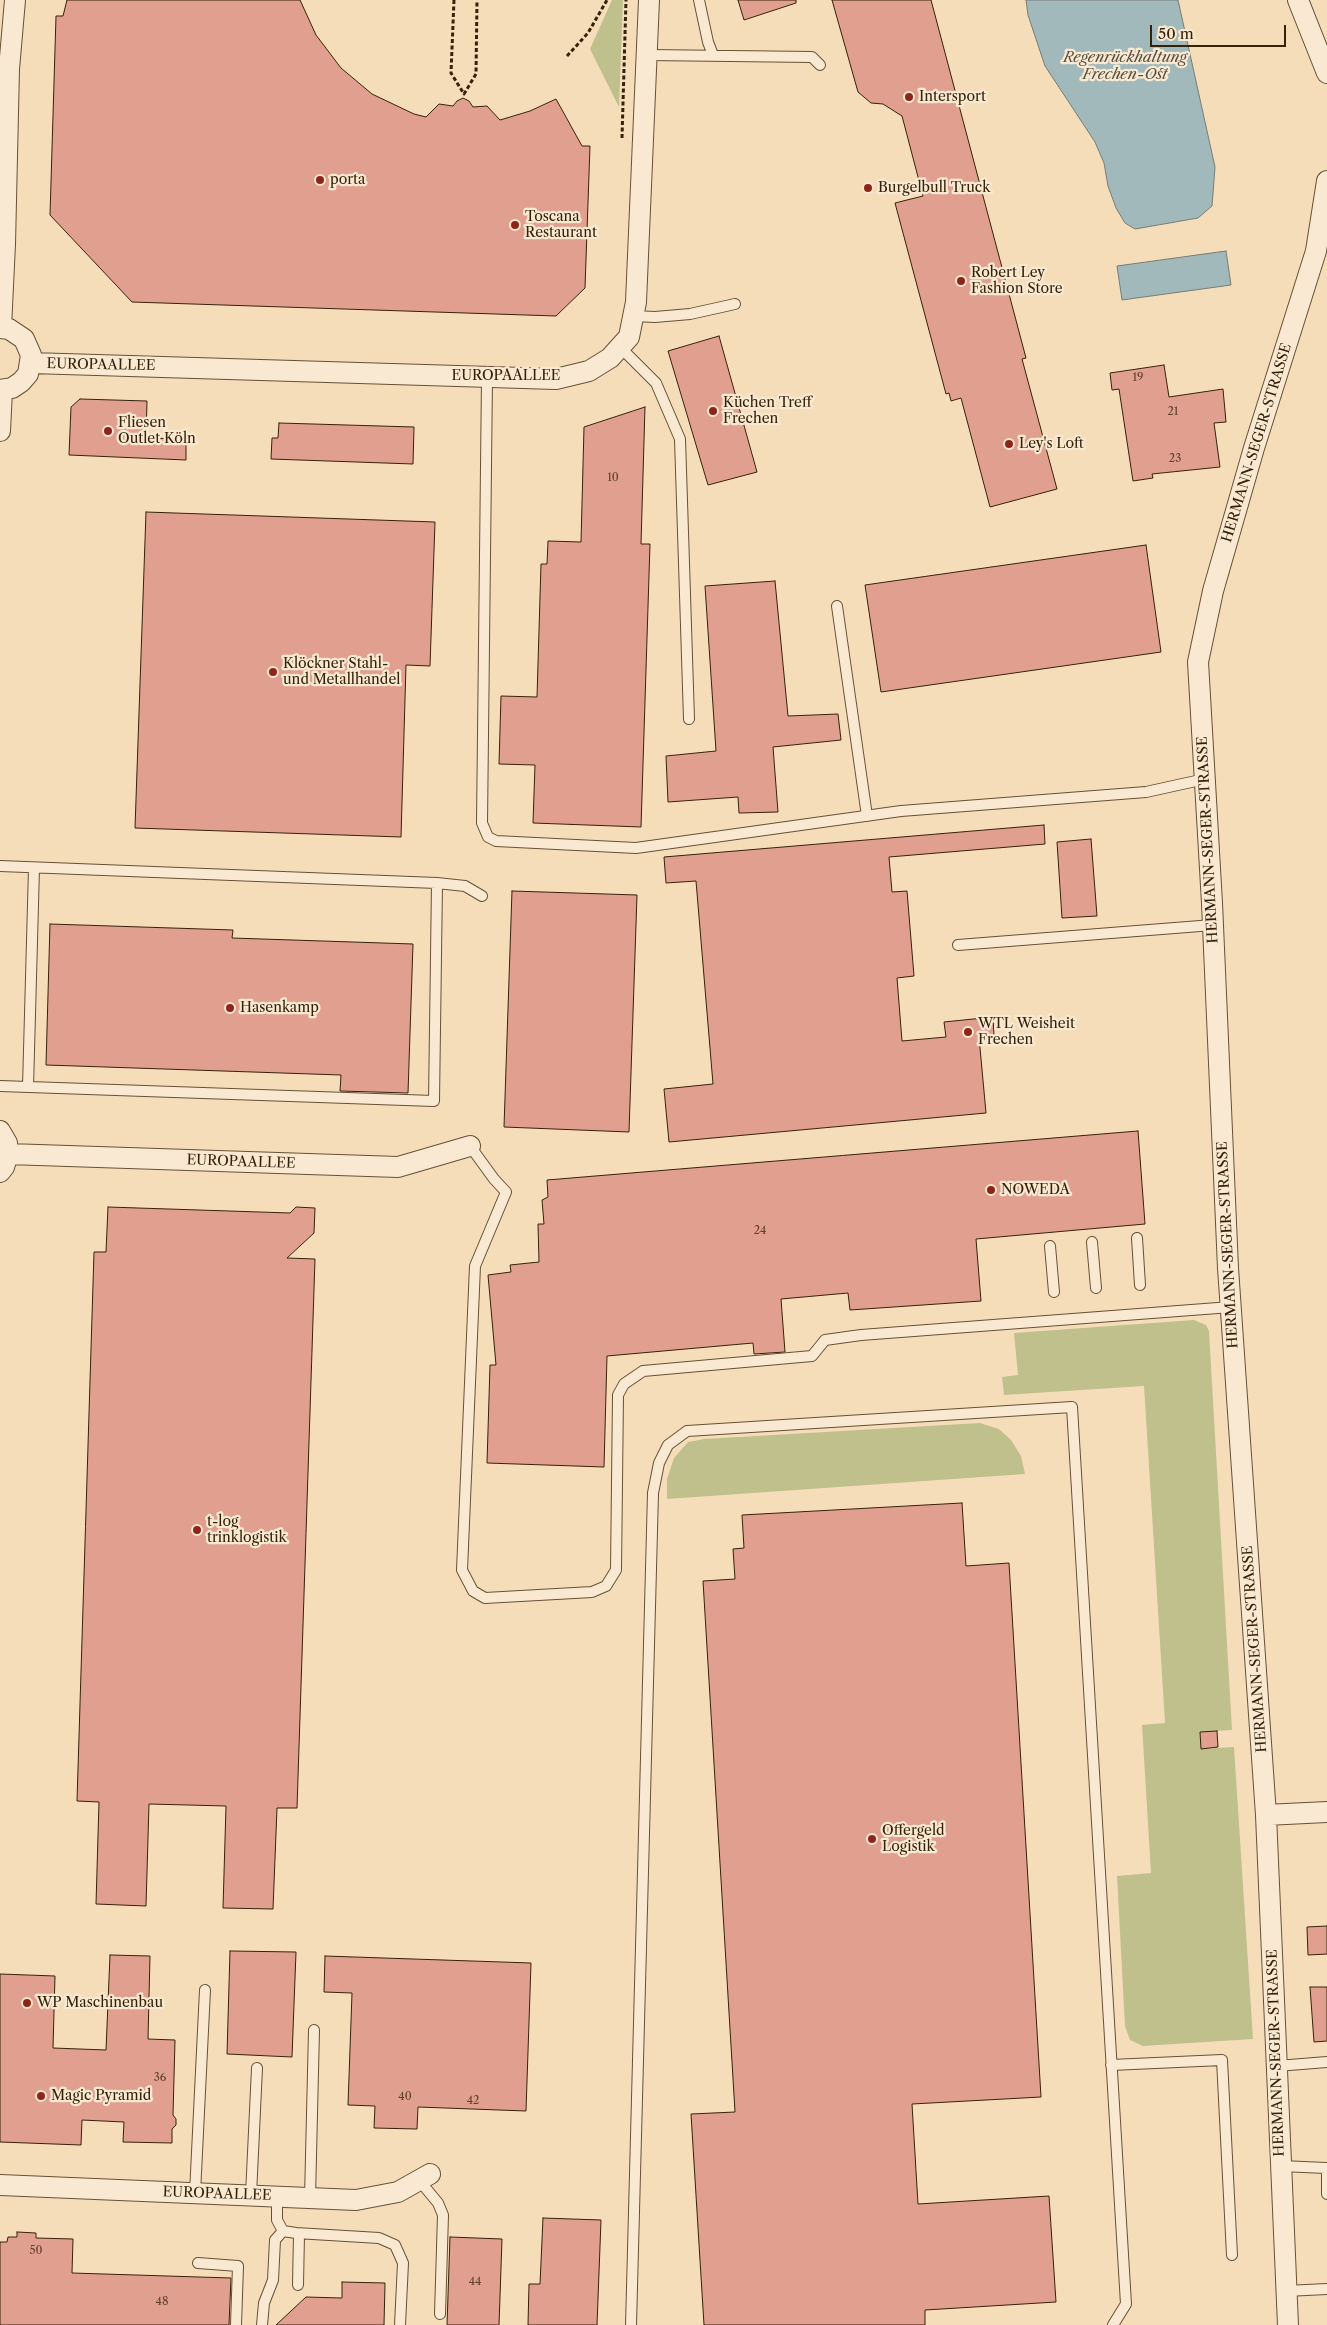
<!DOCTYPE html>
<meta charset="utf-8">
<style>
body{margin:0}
#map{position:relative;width:1327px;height:2325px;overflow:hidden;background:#f6ddba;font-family:"Libre Caslon Text",serif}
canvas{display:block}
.scale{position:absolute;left:1150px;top:25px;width:136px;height:22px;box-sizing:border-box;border:2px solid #362209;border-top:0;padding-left:6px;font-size:15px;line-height:18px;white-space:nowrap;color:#362209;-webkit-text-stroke:4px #f9e9d2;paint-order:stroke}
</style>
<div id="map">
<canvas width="1327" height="2325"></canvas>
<div class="scale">50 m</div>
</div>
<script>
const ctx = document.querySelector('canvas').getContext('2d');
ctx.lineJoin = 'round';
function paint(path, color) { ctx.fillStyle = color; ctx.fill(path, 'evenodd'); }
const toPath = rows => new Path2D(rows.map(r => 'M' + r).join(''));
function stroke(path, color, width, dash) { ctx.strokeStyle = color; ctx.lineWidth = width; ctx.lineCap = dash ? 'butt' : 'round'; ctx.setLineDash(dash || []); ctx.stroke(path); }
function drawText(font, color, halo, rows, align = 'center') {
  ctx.font = font + ' "Libre Caslon Text",serif'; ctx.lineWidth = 4.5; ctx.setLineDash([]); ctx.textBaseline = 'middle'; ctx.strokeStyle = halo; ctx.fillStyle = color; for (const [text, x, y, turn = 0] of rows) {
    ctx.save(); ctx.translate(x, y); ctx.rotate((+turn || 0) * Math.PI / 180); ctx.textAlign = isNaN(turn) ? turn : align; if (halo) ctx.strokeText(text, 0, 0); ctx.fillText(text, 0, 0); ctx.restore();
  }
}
const green = toPath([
 [612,0,623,0,619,107,590,49],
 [1194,1320,1206,1325,1209,1331,1232,1730,1200,1732,1201,1749,1234,1747,1253,2039,1143,2046,1130,2040,1125,2026,1117,1876,1151,1873,1142,1725,1165,1723,1144,1386,1004,1395,1002,1377,1018,1375,1014,1333],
 [980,1423,999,1429,1011,1440,1021,1456,1025,1474,667,1499,667,1479,674,1458,688,1442,704,1439]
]);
const water = toPath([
 [1026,0,1178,0,1215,167,1212,206,1198,218,1135,229,1125,223,1116,208,1108,186,1104,163,1095,142,1045,66,1028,15,1026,0],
 [1226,251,1231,285,1122,300,1117,266,1226,251]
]);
const building = toPath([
 [67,0,300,0,316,35,341,68,372,94,414,114,426,117,439,104,453,106,457,101,463,98,469,101,473,107,487,106,500,120,530,111,556,99,582,146,590,146,585,288,556,316,132,302,50,215,56,16,63,16,67,0],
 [738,0,796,0,796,3,744,20,738,0],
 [832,0,931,0,1026,358,1022,359,1057,489,990,507,961,398,951,401,949,393,946,394,895,203,923,196,902,116,883,104,871,103,858,92,832,0],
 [719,336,757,472,708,485,668,351,719,336],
 [1164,365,1169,397,1223,389,1226,422,1214,423,1220,467,1152,474,1153,478,1133,481,1119,389,1112,390,1110,373,1164,365],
 [80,399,147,401,146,438,186,439,186,460,69,455,71,407,80,399],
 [645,407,641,544,650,544,641,827,533,823,535,765,499,764,501,696,537,697,541,564,547,564,548,541,581,542,584,427,645,407],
 [279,423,414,427,413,464,271,459,272,438,278,438,279,423],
 [146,512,435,522,430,666,406,665,401,837,135,828,146,512],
 [1146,545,1161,652,881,692,865,585,1146,545],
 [775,581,788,716,838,714,841,740,773,747,778,812,739,813,738,797,668,802,666,756,716,751,705,586,775,581],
 [1044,825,1045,844,889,857,892,892,907,891,914,976,897,978,902,1041,946,1037,944,1022,993,1017,994,1036,979,1037,986,1113,669,1142,664,1089,713,1084,696,881,666,883,664,857,1044,825],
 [1091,839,1097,916,1062,918,1057,842,1091,839],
 [512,891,637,895,629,1132,504,1127,512,891],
 [50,924,233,930,232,938,413,944,408,1093,340,1091,341,1075,46,1065,50,924],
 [1138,1131,1145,1224,976,1239,981,1301,850,1310,848,1293,781,1299,785,1352,754,1354,753,1343,607,1356,604,1467,487,1463,490,1365,496,1365,488,1275,511,1272,510,1265,539,1262,538,1224,544,1224,542,1200,548,1197,547,1180,1138,1131],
 [108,1207,290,1213,296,1207,315,1208,314,1233,287,1258,315,1259,297,1808,277,1808,273,1909,223,1908,226,1806,149,1804,146,1906,96,1904,99,1802,77,1801,94,1252,106,1252,108,1207],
 [962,1503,966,1566,1009,1563,1041,2097,912,2104,918,2204,1049,2196,1056,2302,925,2310,925,2325,704,2325,691,2114,735,2112,703,1581,735,1579,733,1549,744,1548,742,1515,962,1503],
 [1217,1731,1218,1747,1201,1749,1200,1732,1217,1731],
 [1327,1926,1327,1954,1308,1955,1307,1927,1327,1926],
 [230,1951,296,1952,292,2057,227,2054,230,1951],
 [110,1955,150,1956,148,2039,175,2040,173,2115,176,2119,176,2125,172,2129,172,2143,123,2142,124,2122,82,2120,81,2145,0,2142,0,1974,55,1976,53,2048,106,2050,110,1955],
 [325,1956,531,1963,526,2111,418,2107,417,2129,374,2128,375,2106,348,2105,352,1993,324,1992,325,1956],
 [1310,1987,1327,1987,1327,2041,1314,2042,1310,1987],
 [543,2218,601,2220,597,2325,528,2325,529,2284,540,2284,543,2218],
 [17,2232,36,2233,36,2238,73,2239,72,2273,231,2278,229,2325,0,2325,0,2242,7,2242,8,2237,17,2237,17,2232],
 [450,2237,502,2239,499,2325,447,2325,450,2237],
 [342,2282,385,2283,384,2325,276,2325,306,2297,342,2298,342,2282]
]);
const path = toPath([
 [454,0,451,73,464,94,476,74,477,0],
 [567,56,588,33,607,0],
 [622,138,626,0]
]);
const lane = toPath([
 [699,0,708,42,713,55],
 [648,55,812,57,820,65],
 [633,316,655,317,690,314,735,304],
 [620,347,656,383,680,439,689,719],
 [487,377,482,823,488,837,496,841,636,848,901,811,1146,792,1205,779],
 [837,606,867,816],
 [0,866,437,883,434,1101,0,1086],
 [437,883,465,886,482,896],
 [958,945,1213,925],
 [28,1087,34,868],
 [470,1146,494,1179,506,1192,475,1266,462,1570,473,1591,485,1598,592,1592,606,1586,616,1570,618,1395,624,1384,643,1371,812,1356,825,1340,861,1335,1231,1307],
 [1137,1238,1140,1285],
 [1092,1242,1096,1288],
 [1050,1246,1054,1292],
 [1111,2065,1222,2060,1232,2255],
 [1277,2066,1327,2062],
 [1281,2166,1326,2168],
 [1327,2168,1327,2194],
 [419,2180,438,2203,443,2215,440,2314],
 [195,2193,205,1990],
 [251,2195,257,2068],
 [277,2197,277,2220,283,2231,296,2233,379,2238,395,2245,403,2263,400,2325],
 [310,2198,314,2030],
 [198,2263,238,2266,236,2325],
 [298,2285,299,2234],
 [1286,2291,1327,2289],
 [262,2325,264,2303,273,2280,275,2240,283,2231],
 [631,2325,653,1493,659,1463,668,1445,687,1431,1072,1407,1126,2304,1113,2325]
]);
const street = toPath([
 [1298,0,1327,73],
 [0,328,9,329,24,339,31,355,28,374,21,382,12,388,0,390],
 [1,328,5,244,9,69,15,0],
 [31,363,556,379,589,371,610,358,629,337,636,302,649,0],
 [0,431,2,390],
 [0,1131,7,1143,8,1154,4,1167,0,1172],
 [8,1154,398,1167,470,1146],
 [1266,1815,1327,1812],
 [0,2185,356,2200,398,2192,430,2174],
 [1288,2325,1266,1815,1228,1268,1212,903,1198,662,1213,591,1254,448,1316,251,1327,181]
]);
const markers = [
 [909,97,5,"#8f2418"],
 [320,180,5,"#8f2418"],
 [868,188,5,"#8f2418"],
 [515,225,5,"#8f2418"],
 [961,281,5,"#8f2418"],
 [713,411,5,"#8f2418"],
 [108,431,5,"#8f2418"],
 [1009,444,5,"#8f2418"],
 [273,672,5,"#8f2418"],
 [230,1008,5,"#8f2418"],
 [968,1032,5,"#8f2418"],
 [991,1190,5,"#8f2418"],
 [197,1530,5,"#8f2418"],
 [872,1839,5,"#8f2418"],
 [27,2003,5,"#8f2418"],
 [41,2096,5,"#8f2418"]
];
const numberNames = [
 ["19",1138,378],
 ["21",1173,412],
 ["23",1175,459],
 ["10",613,478],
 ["24",760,1231],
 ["36",160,2078],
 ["40",405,2097],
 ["42",473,2101],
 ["50",36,2251],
 ["44",475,2282],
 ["48",162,2302]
];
const poiNames = [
 ["Intersport",919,97],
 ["porta",330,180],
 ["Burgelbull Truck",878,188],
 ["Toscana",525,217],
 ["Restaurant",525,233],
 ["Robert Ley",971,273],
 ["Fashion Store",971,289],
 ["Küchen Treff",723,403],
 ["Frechen",723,419],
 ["Fliesen",118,423],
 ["Outlet Köln",118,439],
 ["Ley's Loft",1019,444],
 ["Klöckner Stahl-",283,664],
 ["und Metallhandel",283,680],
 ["Hasenkamp",240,1008],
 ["WTL Weisheit",978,1024],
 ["Frechen",978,1040],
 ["NOWEDA",1001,1190],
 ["t-log",207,1522],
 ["trinklogistik",207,1538],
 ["Offergeld",882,1831],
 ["Logistik",882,1847],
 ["WP Maschinenbau",37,2003],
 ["Magic Pyramid",51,2096]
];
const streetNames = [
 ["EUROPAALLEE",101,365,1],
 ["EUROPAALLEE",506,376],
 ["HERMANN-SEGER-STRASSE",1257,443,-73],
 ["HERMANN-SEGER-STRASSE",1208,840,-93],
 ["EUROPAALLEE",241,1162,2],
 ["HERMANN-SEGER-STRASSE",1228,1245,-93],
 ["HERMANN-SEGER-STRASSE",1255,1649,-94],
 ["HERMANN-SEGER-STRASSE",1276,2053,-92],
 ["EUROPAALLEE",217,2194,2]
];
const waterNames = [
 ["Regenrückhaltung",1125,58],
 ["Frechen-Ost",1125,75]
];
paint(green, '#c0c08d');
paint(water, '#a1b9bb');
stroke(water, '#767d74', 1);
paint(building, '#e19f8f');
stroke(building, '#362209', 1);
stroke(lane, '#665135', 12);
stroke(street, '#665135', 22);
stroke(path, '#362209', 3, [4, 2.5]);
stroke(lane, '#f9e9d2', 10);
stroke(street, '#f9e9d2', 20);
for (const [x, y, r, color] of markers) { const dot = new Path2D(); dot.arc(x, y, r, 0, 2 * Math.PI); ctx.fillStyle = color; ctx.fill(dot); stroke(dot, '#f9e9d2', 2); }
drawText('11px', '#61412a', null, numberNames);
drawText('14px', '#362209', '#f9e9d2', poiNames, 'left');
drawText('14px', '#362209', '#f9e9d2', streetNames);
drawText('italic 15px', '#564f3e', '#f9e9d2', waterNames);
</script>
